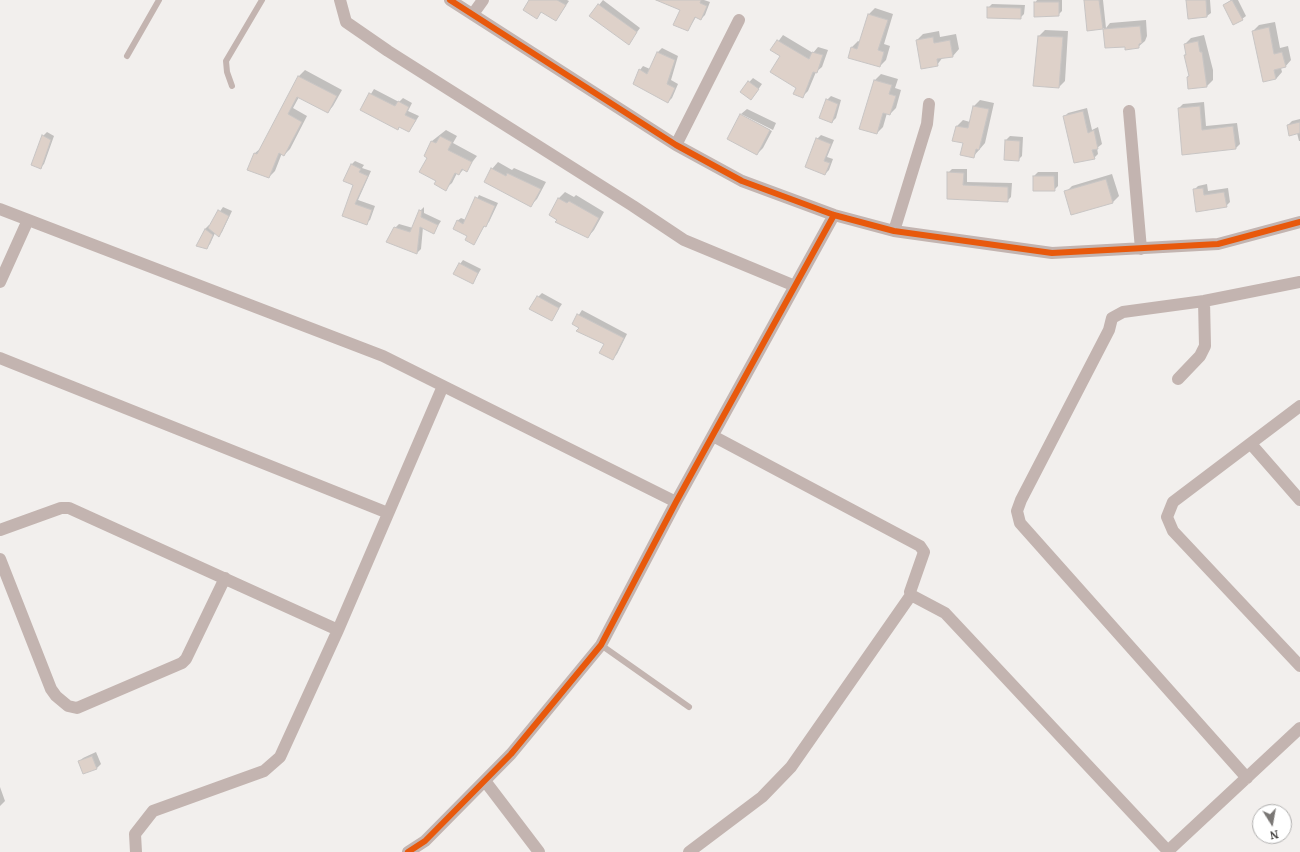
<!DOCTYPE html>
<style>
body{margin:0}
#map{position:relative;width:1300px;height:852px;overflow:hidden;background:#f2efed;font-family:"PT Serif",serif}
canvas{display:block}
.north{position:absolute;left:1252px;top:804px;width:40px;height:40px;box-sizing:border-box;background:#fff;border:1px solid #b0afae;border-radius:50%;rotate:169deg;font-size:11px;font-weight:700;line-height:16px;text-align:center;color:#393635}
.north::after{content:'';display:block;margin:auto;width:14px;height:18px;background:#7a7775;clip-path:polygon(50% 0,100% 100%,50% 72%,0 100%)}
</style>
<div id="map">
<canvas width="1300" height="852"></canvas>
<div class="north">N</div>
</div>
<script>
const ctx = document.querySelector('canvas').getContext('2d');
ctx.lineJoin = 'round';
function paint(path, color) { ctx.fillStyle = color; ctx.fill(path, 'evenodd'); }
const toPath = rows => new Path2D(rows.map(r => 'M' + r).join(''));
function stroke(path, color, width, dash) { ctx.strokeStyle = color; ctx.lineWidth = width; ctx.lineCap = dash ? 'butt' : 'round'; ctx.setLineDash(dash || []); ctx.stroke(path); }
const shadow = toPath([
 [531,0,567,0,569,1,556,20,542,11,537,17],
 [603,0,640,28,629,43,591,15],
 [674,0,704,0,710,2,705,15,701,19,696,17,688,30,681,10],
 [1037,0,1062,0,1062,11,1058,15,1035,3],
 [1085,0,1103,0,1106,28,1110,23,1146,20,1147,36,1145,41,1138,47,1125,45,1105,47,1104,28,1088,30],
 [1187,0,1210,0,1211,13,1207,16],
 [1231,0,1238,0,1246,16,1242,19,1224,5],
 [992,4,1025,5,1024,14,1020,18,988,8],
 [875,8,893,14,884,44,890,46,886,60,880,66,849,57,852,47,858,41,860,42,869,14],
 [1275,22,1280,48,1288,46,1291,60,1285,67,1281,68,1282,72,1276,79,1253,31,1259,25],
 [1045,30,1068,31,1065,81,1059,87,1039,36],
 [939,31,940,37,956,34,959,49,953,56,943,57,937,65,917,40,923,34],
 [783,35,813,53,818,47,828,50,822,67,816,72,808,91,803,96,782,56,772,50],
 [1204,35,1213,70,1213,80,1207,86,1188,77,1190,75,1185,55,1187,53,1185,44,1191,38],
 [662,48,678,56,671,80,678,84,672,98,668,102,640,70,643,66,650,69,658,52],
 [305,70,342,90,333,106,328,112,299,97,293,108,307,116,290,149,284,155,282,153,275,171,269,177,255,153,261,148,299,76],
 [881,74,898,79,895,88,901,90,896,108,890,114,887,113,883,127,877,133,861,128,875,80],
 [753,78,762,84,755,94,741,91],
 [374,89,399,102,403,98,412,103,408,111,419,116,409,131,400,126,398,129,361,110],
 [831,96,841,100,836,118,832,122,827,100],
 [980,100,994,103,985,143,973,157,964,142,953,140,957,126,963,120,970,122,974,106],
 [1204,102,1206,126,1237,123,1240,144,1236,148,1183,154,1179,108,1183,104],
 [1087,108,1092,130,1098,127,1102,144,1097,148,1098,154,1094,158,1064,117,1068,113],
 [747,109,776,123,773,130,741,114],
 [741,114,741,116,772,131,763,148,757,154,740,115],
 [1300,119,1300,141,1299,141,1297,133,1288,125,1292,121],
 [446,130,457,136,453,143,477,156,466,170,464,169,459,174,457,173,452,183,445,189,437,180,428,157,425,156,432,141],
 [47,132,54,136,44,164,40,168,43,136],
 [821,135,834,140,827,157,833,159,829,170,825,174,817,139],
 [1010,136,1023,137,1022,156,1018,160,1006,140],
 [355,161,364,165,362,168,371,171,358,200,375,206,370,220,366,223,343,215,354,185,351,165],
 [498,162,512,170,514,168,546,182,537,199,531,205,485,181,492,169],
 [952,169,967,169,967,182,1012,183,1011,197,1007,201,948,198,948,173],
 [1038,172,1058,172,1058,186,1054,190,1034,176],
 [1112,174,1119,196,1113,202,1072,214,1066,192,1072,186],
 [1207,184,1208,191,1228,188,1230,202,1226,206,1197,211,1194,190,1198,186],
 [565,192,574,197,576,195,604,212,594,230,588,237,550,215,559,198],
 [479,195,498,203,489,222,485,225,474,243,457,221,461,218,466,220],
 [223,207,232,211,222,232,219,235,215,233,210,244,206,248,197,245,205,229,209,225,210,226],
 [424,207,424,213,441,221,434,232,423,227,421,249,417,253,395,228,399,224,413,228,420,211],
 [463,260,481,269,473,283,460,264],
 [542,293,562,304,551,320,538,297],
 [582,310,627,334,617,354,613,358,605,344,573,324],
 [96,752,101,764,97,768,84,773,79,762,83,758],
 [0,787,5,801,0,806]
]);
const building = toPath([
 [529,0,557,0,566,5,556,21,541,12,537,19,523,10,529,0],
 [656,0,701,0,700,3,707,6,701,20,695,17,688,31,673,25,680,10,656,0],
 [1084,0,1099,0,1103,29,1087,31,1084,0],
 [1186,0,1206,0,1207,17,1188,19,1186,0],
 [1232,0,1243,20,1233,25,1223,5,1232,0],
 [1034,2,1059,2,1059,16,1034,17,1034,2],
 [598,4,637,32,629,45,589,16,598,4],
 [987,7,1021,8,1021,19,987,18,987,7],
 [868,14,888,20,878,50,884,52,880,67,848,58,851,47,857,49,868,14],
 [1140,26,1142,43,1139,44,1139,48,1125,50,1125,47,1105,48,1103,29,1140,26],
 [1269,27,1274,54,1282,52,1286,67,1274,70,1276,79,1263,82,1252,31,1269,27],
 [1038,36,1063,37,1059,88,1033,86,1038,36],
 [933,37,934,43,950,40,953,57,937,59,938,66,921,69,916,40,933,37],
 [777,40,809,59,812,52,823,55,817,73,813,72,803,98,793,94,796,88,770,72,780,56,770,50,777,40],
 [1198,41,1200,52,1202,52,1207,87,1188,89,1187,77,1189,76,1184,55,1186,55,1184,44,1198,41],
 [657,52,675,60,667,84,675,88,668,103,633,84,639,69,647,74,657,52],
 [298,76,337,96,328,113,297,97,288,114,302,122,284,156,279,153,269,178,247,170,254,153,257,154,298,76],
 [874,80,892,85,889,94,896,96,890,115,883,113,877,134,859,129,874,80],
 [748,81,759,89,751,100,740,92,748,81],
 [369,93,395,106,398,101,409,107,405,115,416,120,409,132,399,127,398,130,360,110,369,93],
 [826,99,838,104,832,123,819,118,826,99],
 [973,106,989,109,979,150,976,149,974,158,960,155,963,143,952,141,956,126,968,128,973,106],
 [1200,106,1202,130,1233,126,1236,149,1182,155,1178,108,1200,106],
 [1083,111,1088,133,1094,130,1098,149,1092,150,1095,159,1074,163,1063,116,1083,111],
 [740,114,770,130,757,155,727,139,740,114],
 [1300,122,1300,133,1289,136,1287,125,1300,122],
 [42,135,51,140,41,169,31,165,42,135],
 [440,136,452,142,448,150,472,162,467,172,462,169,459,175,455,173,446,191,434,184,436,181,419,172,427,158,424,156,431,141,436,143,440,136],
 [816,138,831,144,824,161,830,163,825,175,805,167,816,138],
 [1005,140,1020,141,1019,161,1004,160,1005,140],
 [351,164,361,169,359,172,368,176,355,204,372,210,367,225,342,216,353,185,343,181,351,164],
 [491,168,506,176,507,173,541,189,531,207,484,182,491,168],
 [947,172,964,173,963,185,1008,187,1008,202,947,199,947,172],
 [1033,176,1054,176,1055,191,1033,191,1033,176],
 [1106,179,1113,203,1071,215,1064,191,1106,179],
 [1203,188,1204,195,1224,192,1227,207,1196,212,1193,189,1203,188],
 [475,197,495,206,486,227,484,226,474,245,465,240,467,236,453,229,457,220,463,224,475,197],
 [558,198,567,203,569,201,599,218,588,238,555,222,557,220,549,215,558,198],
 [218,210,229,216,219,237,208,228,218,210],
 [419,210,422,211,421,217,438,225,434,234,420,227,417,254,386,242,394,227,410,232,419,210],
 [205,229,213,235,207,249,196,246,205,229],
 [459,263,478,273,473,284,453,274,459,263],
 [537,296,559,308,552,321,529,309,537,296],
 [577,314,624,338,613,360,599,353,604,344,576,331,579,328,572,324,577,314],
 [92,756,97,769,83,774,78,761,92,756]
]);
const service = toPath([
 [127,56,159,0],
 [232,86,227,72,226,61,262,0],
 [601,645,689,707]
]);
const minor = toPath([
 [340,0,346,22,388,51,633,206,684,240,795,286],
 [450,0,676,145,742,181,834,215,894,231,1052,253,1218,244,1300,222],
 [473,14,483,0],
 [1129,111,1141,249],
 [676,145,739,20],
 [0,209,383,356,676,502],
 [894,231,927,124,929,104],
 [0,282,28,220],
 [0,358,388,513],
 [1178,379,1200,356,1205,346,1204,301],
 [1300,406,1173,502,1167,517,1173,531,1300,666],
 [713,436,920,546,924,552,910,592,911,595,945,613,1169,852],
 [1251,444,1300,500],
 [0,530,61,508,69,508,338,630],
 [0,559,51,689,56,696,68,706,77,708,182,663,186,659,225,578],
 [1247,778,1020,523,1017,511,1021,500,1109,330,1112,318,1123,312,1204,301,1300,282],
 [485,781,539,852],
 [1168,851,1300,728],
 [136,852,135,834,153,811,264,771,280,757,338,630,443,386],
 [408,852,425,841,511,754,601,645,676,502,834,215],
 [689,852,762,797,791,767,911,595]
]);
const cycleway = toPath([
 [450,0,676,145,742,181,834,215,894,231,1052,253,1218,244,1300,222],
 [408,852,425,841,511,754,601,645,676,502,834,215]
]);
paint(shadow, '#0003');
paint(building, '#ded1c9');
stroke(building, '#c8c5c4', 1);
stroke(service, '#c3b4b0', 6);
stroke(minor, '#c3b4b0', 12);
stroke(cycleway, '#e8590c', 6);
</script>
